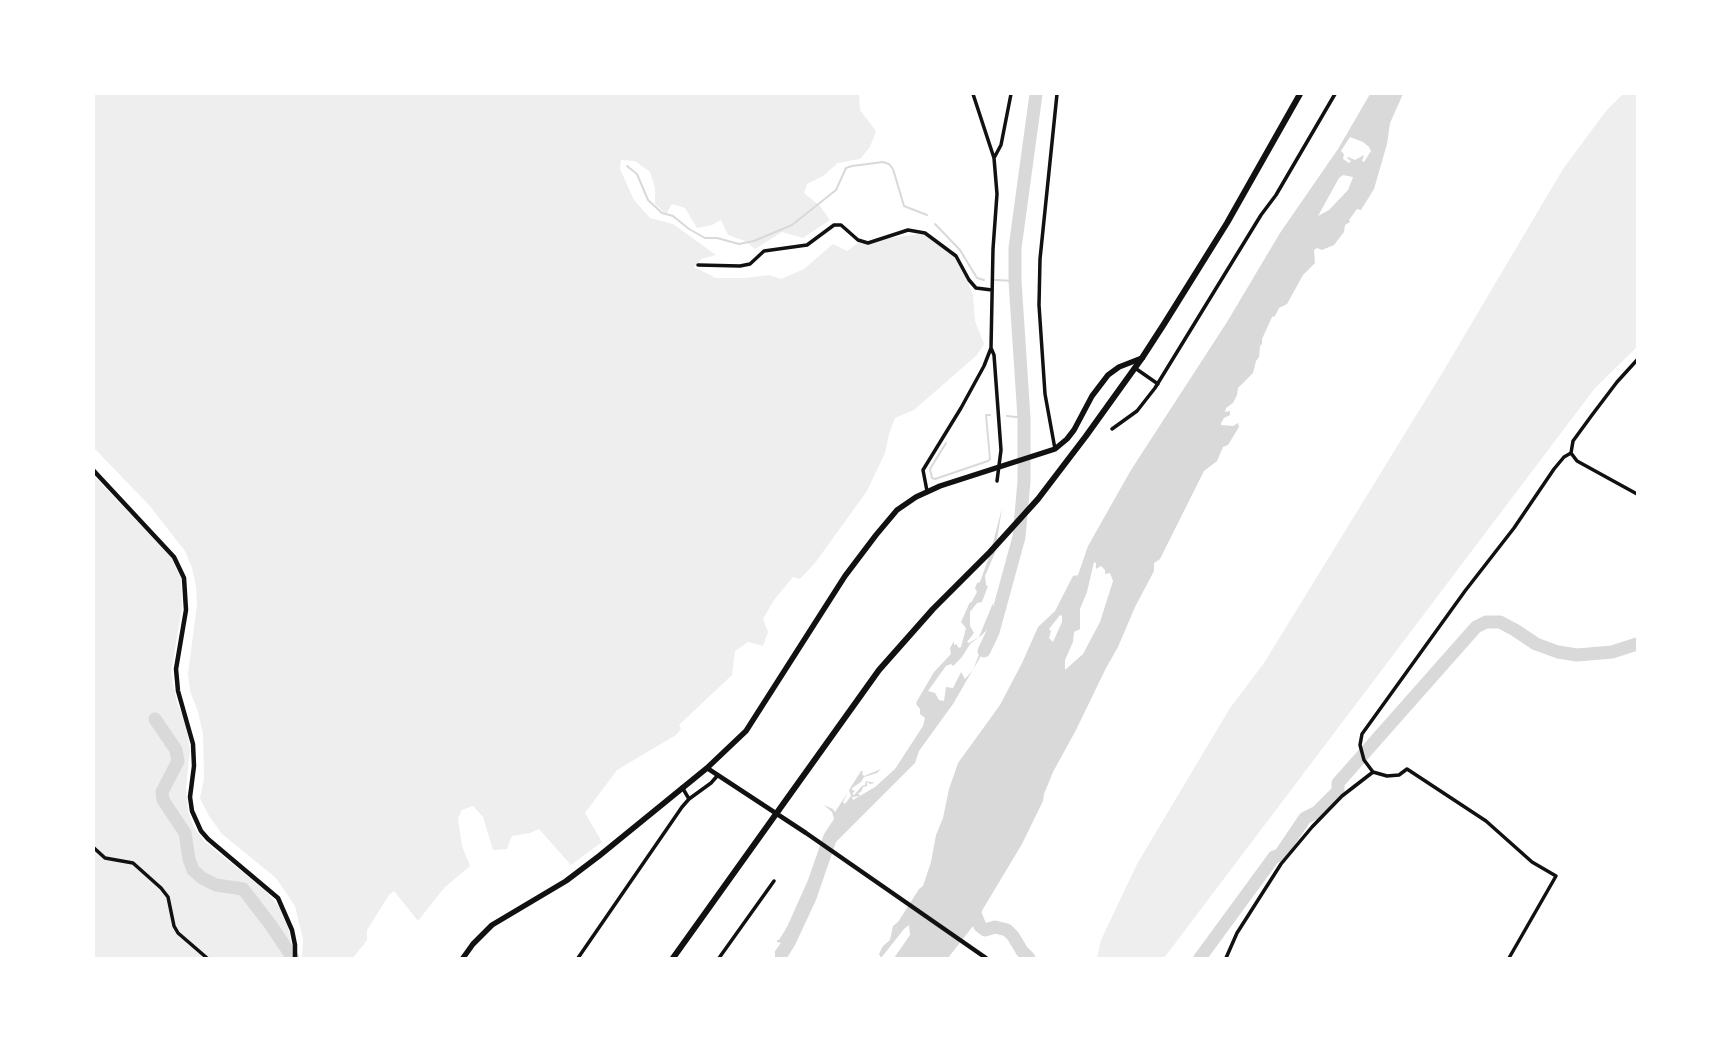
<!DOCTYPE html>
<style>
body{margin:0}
#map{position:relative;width:1731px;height:1052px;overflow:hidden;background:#fff;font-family:Overpass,sans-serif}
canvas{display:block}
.frame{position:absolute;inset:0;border:95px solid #fff;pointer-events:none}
</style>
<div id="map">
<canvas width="1731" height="1052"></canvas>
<div class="frame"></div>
</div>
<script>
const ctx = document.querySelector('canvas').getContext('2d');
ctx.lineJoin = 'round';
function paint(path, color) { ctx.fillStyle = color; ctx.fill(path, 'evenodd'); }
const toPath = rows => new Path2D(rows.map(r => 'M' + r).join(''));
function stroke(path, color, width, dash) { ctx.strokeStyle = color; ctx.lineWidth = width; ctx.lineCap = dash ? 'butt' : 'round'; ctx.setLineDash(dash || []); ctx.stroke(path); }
const green = toPath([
 [94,94,859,94,860,110,876,131,870,147,860,159,838,163,823,176,807,184,804,193,820,206,830,220,803,238,782,232,755,249,745,241,728,235,721,220,712,225,697,228,685,208,672,204,666,214,655,204,655,188,650,172,635,161,621,160,620,169,634,200,650,218,673,224,716,255,701,259,694,267,716,278,746,278,769,275,781,279,804,269,833,244,847,251,859,242,927,233,946,246,962,268,973,295,975,321,984,344,977,355,914,410,895,418,889,434,885,453,867,491,815,563,800,579,793,577,774,600,763,619,768,632,763,646,748,642,735,651,732,675,679,725,681,729,676,735,617,770,585,813,602,842,571,865,539,829,530,833,512,836,507,849,493,850,483,817,473,806,462,810,458,818,462,846,470,866,444,888,418,921,394,891,389,895,367,930,367,940,353,958,302,958,303,939,295,906,276,878,222,834,209,816,200,798,204,779,203,734,198,712,190,691,188,674,197,604,196,586,192,568,185,551,149,505,94,448],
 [1623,94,1637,94,1637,347,1595,388,1164,958,1097,958,1101,940,1137,864,1230,708,1264,663,1444,370,1563,169,1606,111],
 [94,476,171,557,181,579,182,607,171,673,177,703,185,720,190,750,186,787,188,811,194,828,205,842,266,891,279,907,288,927,292,947,290,958,94,958]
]);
const water = toPath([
 [1370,94,1403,94,1390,123,1387,144,1374,189,1361,210,1357,209,1349,220,1350,222,1345,225,1344,232,1334,245,1322,250,1317,248,1314,250,1315,263,1303,275,1287,304,1279,308,1275,316,1272,317,1262,339,1262,344,1260,346,1259,357,1256,361,1253,373,1238,388,1237,395,1233,403,1226,408,1225,412,1230,411,1230,415,1224,418,1221,423,1221,425,1233,426,1238,423,1239,427,1228,445,1223,447,1217,461,1204,471,1160,559,1154,563,1154,571,1135,607,1118,647,1106,668,1076,730,1053,772,1044,794,1043,801,1022,844,983,909,979,917,983,924,999,922,1000,924,984,927,975,912,972,913,973,926,948,958,894,958,910,935,909,925,904,929,881,958,879,954,883,946,890,940,893,926,898,922,919,889,923,886,931,862,936,835,943,818,949,789,958,763,1000,705,1022,663,1038,627,1055,611,1073,576,1078,575,1088,546,1131,470,1227,322,1280,233,1338,149],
 [1350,137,1363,142,1369,147,1371,151,1364,162,1362,161,1364,155,1355,160,1348,157,1347,158,1351,161,1349,163,1343,159,1344,154,1341,151],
 [1343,175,1353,177,1348,190,1329,210,1318,216,1339,178],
 [1094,562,1096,563,1096,569,1101,566,1105,570,1105,574,1110,573,1113,581,1100,622,1083,654,1065,670,1065,660,1073,642,1074,632,1080,629,1080,609,1087,592],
 [1060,615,1062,616,1062,622,1053,642,1049,638,1051,631,1049,629],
 [1002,508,995,553,985,576,986,585,988,586,982,602,977,603,970,612,970,626,974,633,967,642,969,643,979,637,993,603,993,611,997,608,993,615,994,622,982,635,970,644,962,657,953,666,951,664,946,666,928,691,935,693,939,700,944,701,946,687,953,688,961,672,965,679,973,670,983,644,988,641,991,633,989,642,953,704,919,751,915,763,836,842,816,900,795,945,787,958,775,958,775,951,781,943,777,942,777,940,779,940,787,927,808,880,824,834,834,819,832,812,824,805,833,809,835,812,848,792,843,802,845,804,851,796,849,790,861,771,863,771,862,774,864,776,881,769,877,773,864,777,861,782,852,788,852,790,855,791,852,794,854,795,862,786,865,785,866,781,875,783,870,784,867,782,867,786,863,787,861,792,858,793,860,796,852,797,853,800,875,787,895,769,923,726,925,718,920,714,920,709,916,704,917,701,934,672,951,654,950,648,954,641,954,645,956,644,959,648,961,647,966,628,961,622,970,602,971,603,977,592,975,588,977,583,980,582,990,554]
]);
const stream = toPath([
 [627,166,637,174,648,200,662,213,673,216,689,229,705,238,717,238,739,244,754,241,792,225,836,190,846,168,852,166,883,162,889,164,893,169,904,206,927,215],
 [935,224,960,250,977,278,984,280],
 [995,280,1015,281],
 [1007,416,1024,418],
 [946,443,930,469,932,478,935,479,988,461,990,459,986,415,990,415]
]);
const river = toPath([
 [984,651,993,632,1019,537,1024,481,1024,418,1015,281,1015,248,1036,94],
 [155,719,176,750,178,761,162,792,163,800,185,833,189,859,193,870,202,878,216,885,243,889,270,924,293,958],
 [961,903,967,903,976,916,980,926,985,930,995,927,1007,930,1013,936,1022,951,1029,958],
 [1200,958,1274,857,1280,855,1305,818,1317,812,1338,791,1338,783,1476,627,1486,622,1500,622,1515,630,1536,644,1558,652,1577,655,1612,652,1637,644]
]);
const minor = toPath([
 [994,158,1001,145,1011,94],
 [698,265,740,266,750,264,764,251,807,245,834,225,841,225,858,240,868,243,908,230,925,233,956,256,969,280,976,288,992,290],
 [991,348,994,355,1001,450,997,481],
 [1135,368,1158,384],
 [1112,429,1137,411,1155,388,1261,215,1276,195,1335,94],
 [1055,449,1045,394,1039,305,1040,259,1057,94],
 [1571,453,1577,461,1637,494],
 [927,491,923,470,961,408,984,366,991,348,993,249,997,194,994,158,973,94],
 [682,787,689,799],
 [94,848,105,858,133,863,161,888,168,897,174,926,178,933,207,958],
 [578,958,682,807,689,799,711,783,718,775],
 [719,958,774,881],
 [1226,958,1237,933,1281,864,1312,827,1342,796,1373,772],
 [1509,958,1556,876,1532,862,1486,821,1407,769,1399,775,1387,776,1373,772,1364,760,1360,745,1362,734,1465,591,1514,528,1554,469,1564,457,1571,453,1573,441,1592,415,1617,382,1637,360]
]);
const tertiary = toPath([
 [94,471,174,557,184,578,186,610,176,669,178,691,193,744,194,766,190,797,192,811,201,831,208,839,278,898,292,930,295,945,295,958],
 [707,768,806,833,986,958]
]);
const primary = toPath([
 [463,958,473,944,492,925,566,881,599,856,707,768,746,731,845,576,876,535,897,510,916,497,940,486,1055,449,1067,439,1074,430,1092,396,1108,375,1119,367,1142,358]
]);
const trunk = toPath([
 [673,958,879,670,933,609,990,552,1038,499,1086,436,1142,358,1164,324,1227,223,1300,94]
]);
paint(green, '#eee');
paint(water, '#d9d9d9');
stroke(stream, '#d9d9d9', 2);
stroke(river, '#d9d9d9', 13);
stroke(minor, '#111', 3.5);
stroke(tertiary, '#111', 4.5);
stroke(primary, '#111', 5.5);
stroke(trunk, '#111', 6);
</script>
